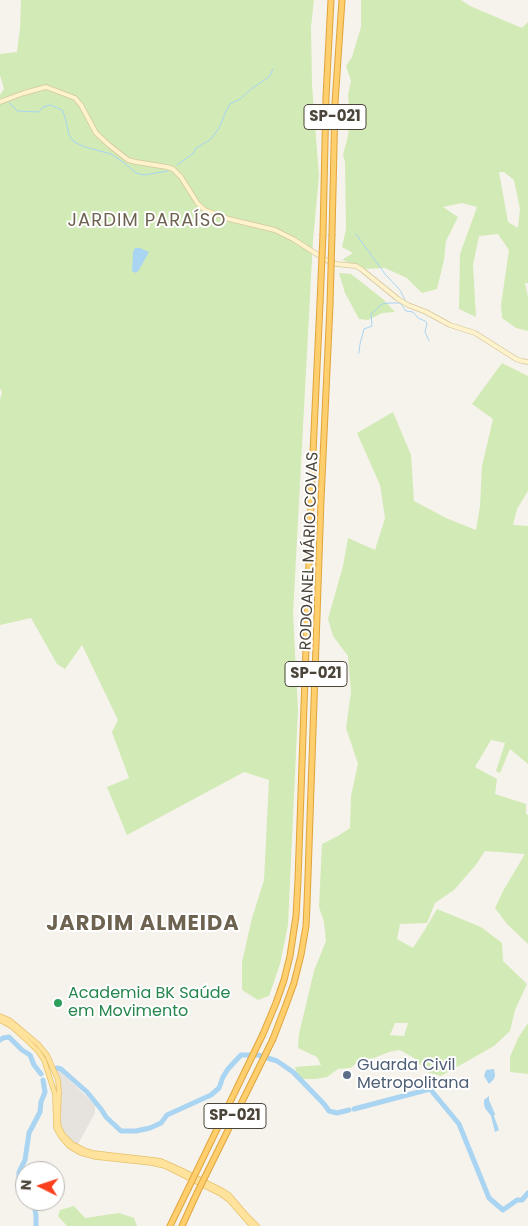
<!DOCTYPE html>
<meta charset="utf-8">
<style>
body{margin:0}
#map{position:relative;width:528px;height:1226px;overflow:hidden;background:#f6f3ec;font-family:Poppins,sans-serif}
canvas{display:block}
.north{position:absolute;left:15px;top:1161px;width:50px;height:50px;box-sizing:border-box;background:#fff;border:1px solid #b7b4b0;border-radius:50%;rotate:274deg;font-size:14px;font-weight:700;line-height:20px;text-align:center;color:#4b4439}
.north::after{content:'';display:block;margin:auto;width:18px;height:22px;background:#fc3f1d;clip-path:polygon(50% 0,100% 100%,50% 72%,0 100%)}
</style>
<div id="map">
<canvas width="528" height="1226"></canvas>
<div class="north">N</div>
</div>
<script>
const ctx = document.querySelector('canvas').getContext('2d');
ctx.lineJoin = 'round';
function paint(path, color) { ctx.fillStyle = color; ctx.fill(path, 'evenodd'); }
const toPath = rows => new Path2D(rows.map(r => 'M' + r).join(''));
function stroke(path, color, width, dash) { ctx.strokeStyle = color; ctx.lineWidth = width; ctx.lineCap = dash ? 'butt' : 'round'; ctx.setLineDash(dash || []); ctx.stroke(path); }
function drawText(font, color, halo, rows, align = 'center') {
  ctx.font = font + ' Poppins,sans-serif'; ctx.lineWidth = 4; ctx.setLineDash([]); ctx.textBaseline = 'middle'; ctx.strokeStyle = halo; ctx.fillStyle = color; for (const [text, x, y, turn = 0] of rows) {
    ctx.save(); ctx.translate(x, y); ctx.rotate((+turn || 0) * Math.PI / 180); ctx.textAlign = isNaN(turn) ? turn : align; if (halo) ctx.strokeText(text, 0, 0); ctx.fillText(text, 0, 0); ctx.restore();
  }
}
const industrial = toPath([
 [59,1070,88,1098,95,1106,95,1113,77,1146,66,1137,62,1132,60,1125,61,1082,57,1071]
]);
const green = toPath([
 [21,0,314,0,311,27,312,85,319,176,313,240,293,614,298,710,288,925,280,964,269,996,258,1000,242,990,242,962,252,918,264,880,269,780,244,772,127,835,107,787,129,778,112,732,118,720,82,645,65,669,57,664,31,618,0,625,0,400,2,392,0,388,0,95,4,89,0,75,0,54,17,52,20,29],
 [361,0,461,0,470,6,522,28,528,22,528,283,525,283,528,297,528,331,516,328,502,318,501,305,509,250,498,234,479,236,473,265,476,317,459,309,460,254,477,207,462,203,443,207,458,217,446,241,444,260,437,289,422,293,407,278,385,268,367,269,342,260,353,253,342,247,346,229,345,162,343,155,348,136,350,117,348,95,351,81,346,66,352,57,361,27],
 [499,172,504,172,514,180,520,209,518,228,508,222],
 [339,273,351,274,383,299,395,312,382,313,368,320,359,319,345,293],
 [502,363,528,376,528,491,517,509,513,525,528,526,528,764,510,749,500,773,496,771,505,743,491,740,475,767,497,779,495,794,526,804,526,814,528,815,528,944,507,924,495,908,503,891,525,854,485,851,475,866,454,890,435,903,427,923,400,924,397,939,413,948,424,931,437,909,481,927,502,943,503,961,527,984,515,1010,510,1031,494,1046,441,1076,427,1072,414,1058,400,1050,389,1052,374,1058,360,1060,351,1068,338,1069,327,1077,315,1079,299,1079,295,1067,321,1065,317,1057,298,1048,299,1034,314,971,326,941,324,922,319,907,322,844,338,836,350,828,351,796,358,764,346,728,351,692,348,656,333,636,328,619,343,566,348,538,375,550,385,518,380,485,357,433,393,412,411,455,414,501,446,518,476,530,480,506,482,466,493,419,472,404],
 [395,1023,408,1023,404,1036,390,1035],
 [528,1023,528,1074,510,1072,510,1057,518,1038],
 [74,1206,85,1218,119,1213,134,1218,137,1226,67,1226,58,1216,60,1210]
]);
const water = toPath([
 [135,248,140,248,149,252,139,270,136,273,132,271,133,252],
 [494,1069,495,1075,494,1079,489,1084,484,1076,486,1070],
 [489,1096,489,1100,495,1114,494,1116,499,1130,495,1132,491,1116,485,1108,484,1104,484,1100]
]);
const stream = toPath([
 [9,102,17,111,39,112,43,107,51,105,62,110,65,117,69,135,74,142,85,147,111,154,123,162,136,173,144,175,168,171],
 [177,165,194,153,195,149,211,139,219,128,226,111,230,104,240,99,251,89,269,77,273,69],
 [356,234,385,274,400,290,405,300],
 [359,353,360,344,364,329,372,326,371,314,382,304,389,303,400,303,406,311,413,312,418,318,425,321,427,323,425,332,429,341]
]);
const river = toPath([
 [0,1040,3,1038,9,1037,22,1050,30,1055,34,1065,41,1074],
 [57,1068,61,1069,87,1092,101,1109,106,1117,121,1131,136,1131,150,1128,161,1123,167,1115,211,1095,219,1088,223,1077,228,1069,241,1055,258,1055,277,1061,293,1072,324,1104,329,1111,337,1113,349,1110],
 [354,1109,430,1089,459,1124,489,1198,503,1210,517,1200,522,1200,528,1193],
 [25,1193,21,1186,19,1178,19,1172,25,1160,29,1133,40,1112,41,1102,45,1092,43,1080],
 [30,1201,35,1209,36,1216,36,1226]
]);
const secondary = toPath([
 [0,102,24,93,46,87,75,98,81,105,96,133,109,145,128,160,136,162,167,167,173,169,181,177,198,204,205,210,229,219,275,230,293,239,326,260,336,264,356,266,361,269,398,299,408,305,426,312,450,325,475,333,516,359,522,361,528,362]
]);
const primary = toPath([
 [0,1016,9,1020,14,1024,38,1044,47,1055,58,1080,59,1091,58,1120,59,1127,63,1135,72,1144,86,1151,93,1153,154,1160,161,1161,181,1170,223,1191,229,1195,247,1216,257,1226],
 [0,1020,11,1026,30,1043,38,1051,44,1060,55,1094,56,1128,61,1137,69,1146,81,1153,96,1157,152,1163,165,1166,221,1194,229,1200,252,1226]
]);
const motorway = toPath([
 [323,234,326,97,331,0],
 [332,234,335,103,342,0],
 [263,1034,276,1003,284,980,290,956,296,916,298,880,312,474,320,303],
 [273,1039,286,1005,294,983,301,955,306,926,307,904,321,500,330,305],
 [170,1226,188,1189],
 [182,1226,197,1193]
]);
const motorwayBridge = toPath([
 [320,303,323,234],
 [330,305,332,234],
 [188,1189,263,1034],
 [197,1193,273,1039]
]);
const markers = [
 [58,1003,5,"#2e9e5b"],
 [347,1075,5,"#5c6f8a"]
];
const shields = [
 [335,117,62],
 [316,674,62],
 [235,1116,62]
];
const shieldNames = [
 ["SP-021",335,117],
 ["SP-021",316,674],
 ["SP-021",235,1116]
];
const streetNames = [
 ["RODOANEL MÁRIO COVAS",310,551,-88]
];
const leisureNames = [
 ["Academia BK Saúde",68,994],
 ["em Movimento",68,1012]
];
const serviceNames = [
 ["Guarda Civil",357,1066],
 ["Metropolitana",357,1084]
];
const neighbourhoodNames = [
 ["JARDIM PARAÍSO",147,221]
];
const districtNames = [
 ["JARDIM ALMEIDA",143,925]
];
paint(industrial, '#e6e2dd');
paint(green, '#d2eab5');
paint(water, '#a9d4f2');
stroke(stream, '#a9d4f2', 1);
stroke(river, '#a9d4f2', 5);
stroke(secondary, '#d6c79b', 5.5);
stroke(primary, '#e6c16a', 5.5);
stroke(motorway, '#e0a43c', 7);
stroke(secondary, '#fff3cd', 4);
stroke(primary, '#ffe39c', 4);
stroke(motorway, '#ffcf6e', 5);
stroke(motorwayBridge, '#e0a43c', 7, []);
stroke(motorwayBridge, '#ffcf6e', 5);
for (const [x, y, r, color] of markers) { const dot = new Path2D(); dot.arc(x, y, r, 0, 2 * Math.PI); ctx.fillStyle = color; ctx.fill(dot); stroke(dot, '#fff', 2); }
for (const [x, y, w] of shields) { const box = new Path2D(); box.roundRect(x - w / 2, y - 12.5, w, 25, 4); ctx.fillStyle = '#fff'; ctx.fill(box); stroke(box, '#4b4439', 1); }
drawText('bold 15px', '#4b4439', null, shieldNames);
drawText('16px', '#4b4439', '#fff', streetNames);
drawText('16px', '#27864d', '#fff', leisureNames, 'left');
drawText('16px', '#4e5e75', '#fff', serviceNames, 'left');
ctx.letterSpacing = '1px';
drawText('18px', '#6e6250', '#fff', neighbourhoodNames);
ctx.letterSpacing = '0px';
ctx.letterSpacing = '1px';
drawText('bold 21px', '#6e6250', '#fff', districtNames);
ctx.letterSpacing = '0px';
</script>
